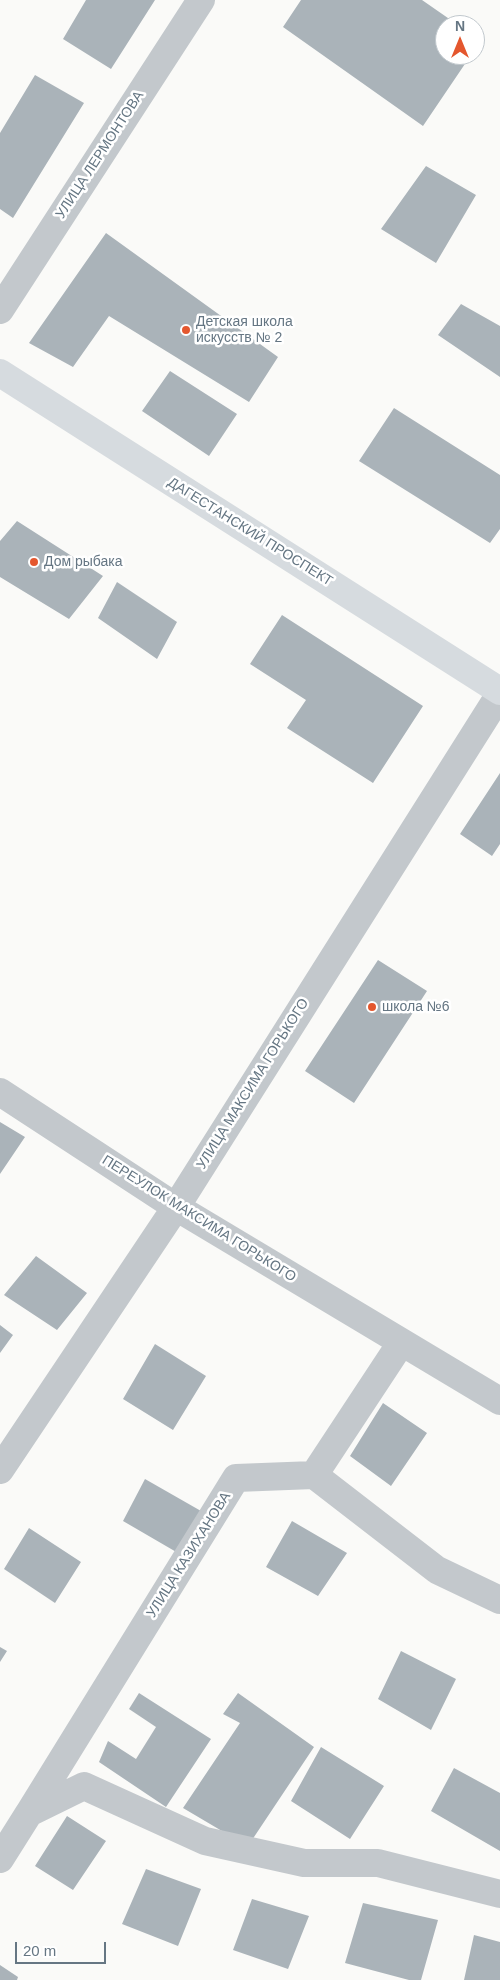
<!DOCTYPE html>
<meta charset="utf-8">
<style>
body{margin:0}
#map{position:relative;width:500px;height:1980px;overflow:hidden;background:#fafaf8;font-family:Arial,sans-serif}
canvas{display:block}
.north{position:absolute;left:435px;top:15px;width:50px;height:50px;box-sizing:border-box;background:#fff;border:1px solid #c1c8cd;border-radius:50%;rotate:0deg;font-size:14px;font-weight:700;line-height:20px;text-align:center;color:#657683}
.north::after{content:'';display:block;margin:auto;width:18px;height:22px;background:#e4572e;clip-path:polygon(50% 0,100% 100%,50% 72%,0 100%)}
.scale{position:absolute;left:15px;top:1942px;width:91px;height:22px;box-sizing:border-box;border:2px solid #657683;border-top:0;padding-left:6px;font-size:15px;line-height:18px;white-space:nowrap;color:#657683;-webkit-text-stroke:4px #fff;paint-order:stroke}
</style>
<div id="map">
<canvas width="500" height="1980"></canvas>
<div class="north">N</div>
<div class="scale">20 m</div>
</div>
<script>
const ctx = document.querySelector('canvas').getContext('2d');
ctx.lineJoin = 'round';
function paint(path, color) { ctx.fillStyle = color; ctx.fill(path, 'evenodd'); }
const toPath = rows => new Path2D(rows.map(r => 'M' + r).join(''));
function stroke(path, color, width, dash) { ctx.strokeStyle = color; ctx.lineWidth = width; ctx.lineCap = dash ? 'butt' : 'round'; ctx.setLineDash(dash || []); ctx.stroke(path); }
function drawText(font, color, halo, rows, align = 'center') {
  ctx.font = font + ' Arial,sans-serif'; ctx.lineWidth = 5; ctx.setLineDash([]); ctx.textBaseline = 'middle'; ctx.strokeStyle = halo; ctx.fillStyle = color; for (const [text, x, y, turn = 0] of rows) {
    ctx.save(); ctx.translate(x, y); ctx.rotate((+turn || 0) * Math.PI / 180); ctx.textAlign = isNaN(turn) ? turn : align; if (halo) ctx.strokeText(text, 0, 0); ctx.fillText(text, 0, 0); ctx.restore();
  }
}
const building = toPath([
 [86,0,155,0,111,69,63,39],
 [301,0,422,0,458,25,445,25,445,55,471,55,423,126,283,27],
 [35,75,84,103,13,218,0,209,0,133],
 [426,166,476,195,436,263,381,229],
 [106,233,278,357,249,402,109,316,73,367,29,343],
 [461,304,500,326,500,377,438,335],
 [170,371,237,414,209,456,142,411],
 [394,408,500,475,500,529,490,543,359,461],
 [17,521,103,576,69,619,0,577,0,541],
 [117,582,177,622,157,659,98,618],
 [282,615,423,706,373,783,287,728,306,700,250,664],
 [500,773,500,844,492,856,460,834],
 [378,960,427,991,354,1103,305,1071],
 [0,1122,25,1137,0,1174],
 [36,1256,87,1293,57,1330,4,1295],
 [0,1325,13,1335,0,1353],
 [155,1344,206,1376,173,1430,123,1399],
 [383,1403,427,1433,391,1486,350,1456],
 [145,1479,201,1511,178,1553,123,1521],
 [292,1521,347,1553,318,1596,266,1567],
 [29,1528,81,1562,55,1603,4,1569],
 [0,1647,7,1651,0,1662],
 [401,1651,456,1679,431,1730,378,1699],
 [139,1693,211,1739,166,1807,99,1762,108,1741,136,1759,156,1727,129,1709],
 [238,1693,314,1747,252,1840,227,1834,183,1808,240,1723,223,1714],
 [321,1747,384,1786,350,1839,291,1801],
 [454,1768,500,1793,500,1851,431,1811],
 [67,1816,106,1841,73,1890,35,1866],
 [146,1869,201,1889,178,1946,122,1924],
 [252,1899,309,1916,288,1969,233,1950],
 [363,1903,438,1920,421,1980,409,1980,345,1963],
 [474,1935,500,1942,500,1980,464,1980],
 [0,1965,18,1977,17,1980,0,1980]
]);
const street = toPath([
 [0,310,201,0],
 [0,1092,176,1207,500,1401],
 [0,1470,176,1207,500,694],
 [314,1475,401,1343],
 [29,1813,236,1478,314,1475,437,1570,500,1600],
 [0,1859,29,1813,84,1786,205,1841,304,1863,378,1863,500,1894]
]);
const highway = toPath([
 [0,373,500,691]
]);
const markers = [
 [186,330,5,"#e4572e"],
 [34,562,5,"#e4572e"],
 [372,1007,5,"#e4572e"]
];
const streetNames = [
 ["УЛИЦА ЛЕРМОНТОВА",100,155,-57],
 ["ДАГЕСТАНСКИЙ ПРОСПЕКТ",250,532,32],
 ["УЛИЦА МАКСИМА ГОРЬКОГО",253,1084,-58],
 ["ПЕРЕУЛОК МАКСИМА ГОРЬКОГО",199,1219,32],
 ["УЛИЦА КАЗИХАНОВА",189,1555,-58]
];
const poiNames = [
 ["Детская школа",196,322],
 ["искусств № 2",196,338],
 ["Дом рыбака",44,562],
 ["школа №6",382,1007]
];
paint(building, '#aab3b9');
stroke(street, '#c3c8cc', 28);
stroke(highway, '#d6dbdf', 28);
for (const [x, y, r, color] of markers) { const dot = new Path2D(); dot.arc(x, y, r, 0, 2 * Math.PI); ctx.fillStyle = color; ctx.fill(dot); stroke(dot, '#fff', 2); }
drawText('14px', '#657683', '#fff', streetNames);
drawText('14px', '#657683', '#fff', poiNames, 'left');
</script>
